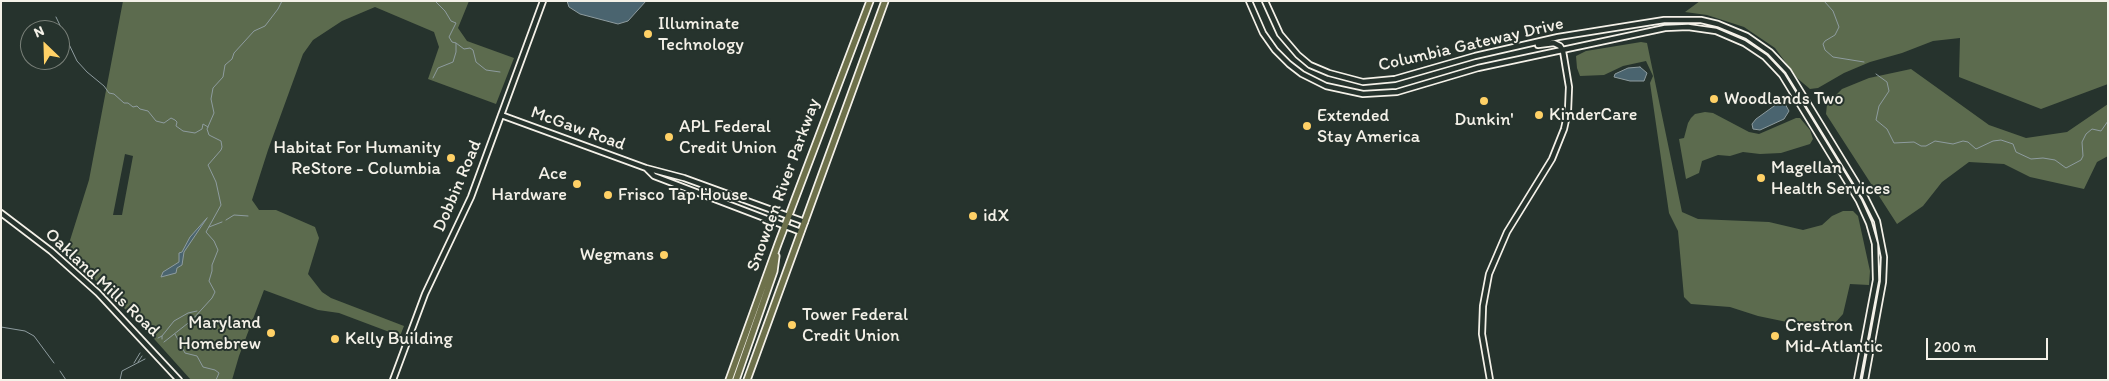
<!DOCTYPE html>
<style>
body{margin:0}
#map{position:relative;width:2109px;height:381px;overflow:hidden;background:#26332d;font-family:Itim,sans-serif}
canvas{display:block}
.frame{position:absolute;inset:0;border:2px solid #f4f1e8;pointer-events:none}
.north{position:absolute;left:20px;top:20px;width:50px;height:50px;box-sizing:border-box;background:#26332d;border:1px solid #787f78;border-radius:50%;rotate:336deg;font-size:14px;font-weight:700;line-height:20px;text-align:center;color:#f4f1e8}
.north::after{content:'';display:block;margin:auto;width:18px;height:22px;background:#ffd166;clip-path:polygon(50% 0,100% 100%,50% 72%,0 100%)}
.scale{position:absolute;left:1926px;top:338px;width:122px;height:22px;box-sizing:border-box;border:2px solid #f4f1e8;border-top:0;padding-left:6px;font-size:15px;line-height:18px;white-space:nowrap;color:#f4f1e8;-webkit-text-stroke:4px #26332d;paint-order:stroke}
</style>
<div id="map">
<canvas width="2109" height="381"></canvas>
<div class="frame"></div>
<div class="north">N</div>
<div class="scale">200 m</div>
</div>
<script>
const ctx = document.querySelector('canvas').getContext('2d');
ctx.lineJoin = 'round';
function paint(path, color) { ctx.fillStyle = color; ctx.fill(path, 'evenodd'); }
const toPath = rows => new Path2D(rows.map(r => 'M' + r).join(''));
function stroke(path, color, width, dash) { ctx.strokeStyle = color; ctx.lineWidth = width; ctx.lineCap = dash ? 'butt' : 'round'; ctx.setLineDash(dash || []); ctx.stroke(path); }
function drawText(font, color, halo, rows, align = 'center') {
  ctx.font = font + ' Itim,sans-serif'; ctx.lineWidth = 4; ctx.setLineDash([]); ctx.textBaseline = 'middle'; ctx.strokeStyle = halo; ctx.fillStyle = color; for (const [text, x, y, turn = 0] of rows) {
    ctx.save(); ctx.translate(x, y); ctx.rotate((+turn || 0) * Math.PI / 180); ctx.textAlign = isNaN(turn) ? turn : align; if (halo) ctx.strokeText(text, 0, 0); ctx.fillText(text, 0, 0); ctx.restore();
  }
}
const green = toPath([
 [123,1,469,1,458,28,467,41,514,58,496,104,428,79,439,47,434,32,375,7,342,21,313,40,303,54,268,150,252,200,259,210,276,210,315,227,319,238,308,274,322,292,331,298,404,326,400,336,339,313,318,310,264,290,239,356,232,380,191,380,147,331,107,291,66,253,89,180],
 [125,154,133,156,122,215,113,215],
 [1700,1,2108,1,2108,84,2041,109,1959,77,1960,38,1933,41,1902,53,1870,62,1844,73,1818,88,1810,89,1797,78,1775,48,1744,27,1707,15,1685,12],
 [1641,42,1647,43,1682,212,1698,219,1769,222,1803,230,1822,225,1832,216,1843,211,1853,211,1858,216,1870,271,1869,285,1850,284,1843,314,1835,323,1827,327,1811,327,1758,316,1730,307,1691,304,1684,297,1678,231,1669,213,1650,83,1653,76,1646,61,1623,66,1604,75,1580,76,1577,68,1576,56,1586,51],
 [1911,69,1989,125,2026,138,2067,132,2108,104,2108,156,2097,162,2084,189,2030,177,2004,164,1969,162,1942,182,1923,206,1897,224,1826,114,1827,104,1842,89,1869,78],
 [1705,112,1713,113,1749,132,1759,134,1796,118,1800,118,1810,130,1813,139,1810,144,1781,153,1760,154,1743,152,1730,156,1718,155,1702,161,1699,173,1686,179,1679,139,1684,138,1688,123,1691,118,1695,114]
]);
const water = toPath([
 [567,1,646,1,628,21,618,24,580,14,569,7,567,1],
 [1640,67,1647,73,1644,81,1630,81,1614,77,1615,74,1628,68,1640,67],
 [1781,101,1784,102,1789,111,1784,119,1760,130,1753,129,1752,124,1756,119,1781,101],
 [207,218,184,252,182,265,177,268,176,273,161,277,163,272,179,262,179,253,182,252,190,237,207,218]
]);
const stream = toPath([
 [1824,1,1833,11,1839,27,1835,35,1825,41,1823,44,1825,50,1833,57,1864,62],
 [56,17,77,61,87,72,104,86,109,93,114,94,124,103,128,103,133,107,137,106,140,109,148,111,156,121,164,123,171,118,175,120,177,122,176,126,183,131,195,133,202,129,203,124,208,127],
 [456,43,464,49,470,48,473,50,476,62,486,70,500,72],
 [1876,74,1887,82,1889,91,1879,106,1876,120,1887,129,1894,143,1914,142,1921,146,1926,146,1935,141,1953,144,1963,141,1968,142,1976,149,1993,141,2001,140,2013,144,2016,152,2031,159,2043,158,2055,160,2066,168,2081,160,2083,156,2082,142,2086,134,2092,129,2101,131,2108,121],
 [433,78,438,68,453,62,456,52,456,43,452,42,449,37,456,23,451,21,445,11,435,1],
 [226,220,234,215,248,216],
 [209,227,222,222],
 [1,327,25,331,34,336,54,363],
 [175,334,185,353,197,356,203,367,215,370,219,373,216,380],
 [162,336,174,321,188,313,197,311],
 [158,338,162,336,162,339],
 [164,342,192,320,212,298,215,292,209,281,212,271,212,265,218,250,214,241,206,232,221,205,216,182,208,165,221,150,222,147,221,141,209,135,207,129,214,113,211,99,213,88,223,77,225,65,232,59,234,53,254,31,265,26,278,9,282,1],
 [138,362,142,356],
 [134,363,140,353],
 [60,371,66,380],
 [120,380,122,371,145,359]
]);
const minor = toPath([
 [1249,1,1263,33,1275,50,1289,64,1302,74,1326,86,1363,94,1397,92,1478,68,1665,28,1688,27,1716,31,1744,43,1765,57,1782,75,1859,201,1869,223,1875,244,1876,280,1857,380],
 [1265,1,1280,34,1298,55,1310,65,1329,73,1363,82,1395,79,1475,56,1558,37,1664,20,1701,20,1718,24,1747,36,1770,52,1788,71,1865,197,1877,221,1884,257,1883,282,1865,380],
 [501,115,646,168,684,178,805,222],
 [647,169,654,176,801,232],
 [1,213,51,251,98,293,179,380],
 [393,380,425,294,471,197,543,1],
 [1490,380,1482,334,1483,306,1489,274,1507,232,1552,159,1564,129,1568,111,1569,87,1563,51,1560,46,1554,43,1538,45]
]);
const major = toPath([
 [729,380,778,244,870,1],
 [736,380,774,271,776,256],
 [747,380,885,1]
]);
const markers = [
 [648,34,5,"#ffd166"],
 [1714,99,5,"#ffd166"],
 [1484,101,5,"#ffd166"],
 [1539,115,5,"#ffd166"],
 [1307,126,5,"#ffd166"],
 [669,137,5,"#ffd166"],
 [451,158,5,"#ffd166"],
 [1761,178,5,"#ffd166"],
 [577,184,5,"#ffd166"],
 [608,195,5,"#ffd166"],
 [973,216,5,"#ffd166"],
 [664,255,5,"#ffd166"],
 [792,325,5,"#ffd166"],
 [271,333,5,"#ffd166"],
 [1775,336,5,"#ffd166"],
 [335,339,5,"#ffd166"]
];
const poiNames = [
 ["Illuminate",658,24],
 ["Technology",658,45],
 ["Woodlands Two",1724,99],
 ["KinderCare",1549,115],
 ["Extended",1317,116],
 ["Stay America",1317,137],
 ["Dunkin'",1484,120,"center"],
 ["APL Federal",679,127],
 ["Credit Union",679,148],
 ["Habitat For Humanity",441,148,"right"],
 ["ReStore - Columbia",441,169,"right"],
 ["Magellan",1771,168],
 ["Health Services",1771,189],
 ["Ace",567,174,"right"],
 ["Hardware",567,195,"right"],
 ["Frisco Tap House",618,195],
 ["idX",983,216],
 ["Wegmans",654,255,"right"],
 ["Tower Federal",802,315],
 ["Credit Union",802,336],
 ["Maryland",261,323,"right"],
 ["Homebrew",261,344,"right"],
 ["Crestron",1785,326],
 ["Mid-Atlantic",1785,347],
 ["Kelly Building",345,339]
];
const streetNames = [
 ["Columbia Gateway Drive",1471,45,-13],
 ["McGaw Road",578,129,20],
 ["Snowden River Parkway",784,185,-70],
 ["Dobbin Road",458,186,-67],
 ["Oakland Mills Road",102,283,43]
];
paint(green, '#5c6b4e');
paint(water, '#4a646f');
stroke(water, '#8e9c9f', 1);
stroke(stream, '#8e9c9f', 1);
stroke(minor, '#f4f1e8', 8);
stroke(major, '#f4f1e8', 9);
stroke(minor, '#26332d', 4.5);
stroke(major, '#6e714b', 5.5);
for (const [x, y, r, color] of markers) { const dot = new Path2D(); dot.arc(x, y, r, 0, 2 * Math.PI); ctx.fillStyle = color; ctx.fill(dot); stroke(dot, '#26332d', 2); }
drawText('18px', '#f4f1e8', '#26332d', poiNames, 'left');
drawText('18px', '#f4f1e8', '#26332d', streetNames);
</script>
